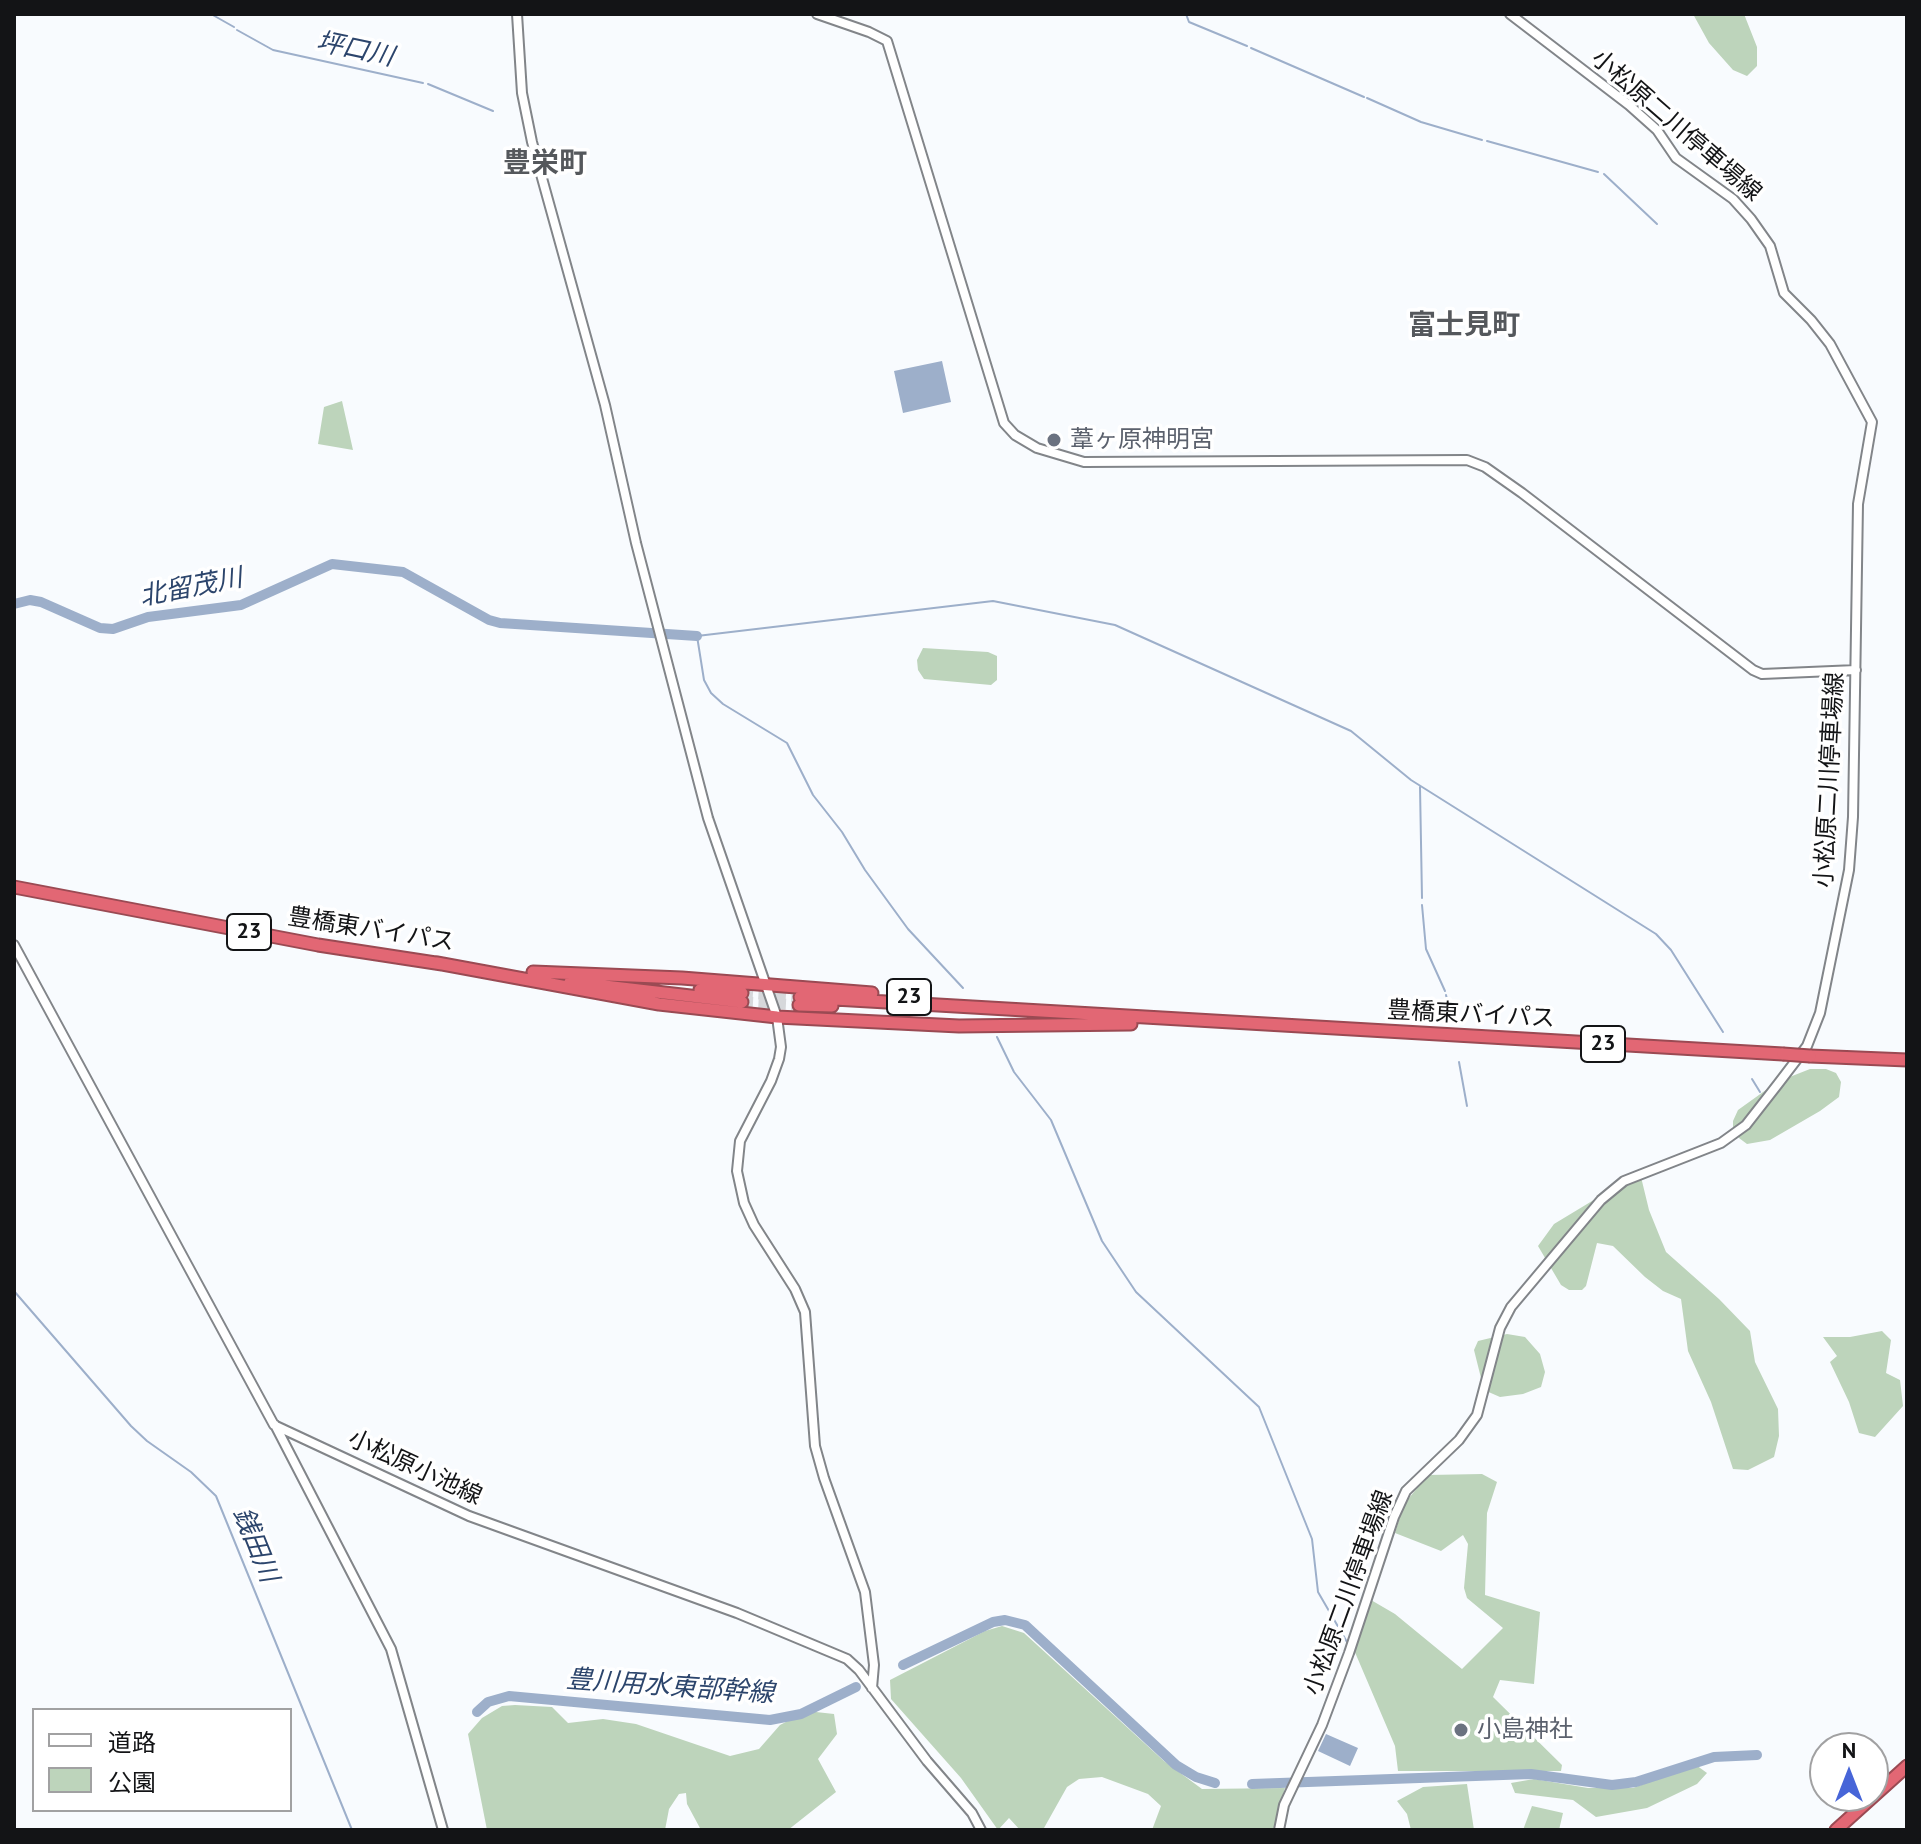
<!DOCTYPE html>
<meta charset="utf-8">
<style>
body{margin:0}
#map{position:relative;width:1921px;height:1844px;overflow:hidden;background:#f8fbfe;font-family:"PT Sans","Noto Sans JP",sans-serif}
canvas{display:block}
.frame{position:absolute;inset:0;border:16px solid #131416;pointer-events:none}
.legend{position:absolute;left:32px;top:1708px;width:260px;height:104px;box-sizing:border-box;background:#fff;border:2px solid #a1a1a2;margin:0;padding:10px 14px;list-style:none;font-size:24px;color:#131416}
.legend li{display:flex;align-items:center;gap:16px;height:40px}
.legend b{width:40px;border:2px solid #a1a1a2}
.north{position:absolute;left:1809px;top:1732px;width:80px;height:80px;box-sizing:border-box;background:#fff;border:2px solid #a1a1a2;border-radius:50%;rotate:0deg;font-size:22px;font-weight:700;line-height:32px;text-align:center;color:#131416}
.north::after{content:'';display:block;margin:auto;width:28px;height:36px;background:#4765d8;clip-path:polygon(50% 0,100% 100%,50% 72%,0 100%)}
</style>
<div id="map">
<canvas width="1921" height="1844"></canvas>
<div class="frame"></div>
<ul class="legend">
<li><b style="height:10px;background:#fff"></b>道路</li>
<li><b style="height:22px;background:#bdd4bb"></b>公園</li>
</ul>
<div class="north">N</div>
</div>
<script>
const ctx = document.querySelector('canvas').getContext('2d');
ctx.lineJoin = 'round';
function paint(path, color) { ctx.fillStyle = color; ctx.fill(path, 'evenodd'); }
const toPath = rows => new Path2D(rows.map(r => 'M' + r).join(''));
function stroke(path, color, width, dash) { ctx.strokeStyle = color; ctx.lineWidth = width; ctx.lineCap = dash ? 'butt' : 'round'; ctx.setLineDash(dash || []); ctx.stroke(path); }
function drawText(font, color, halo, rows, align = 'center') {
  ctx.font = font + ' "PT Sans","Noto Sans JP",sans-serif'; ctx.lineWidth = 7; ctx.setLineDash([]); ctx.textBaseline = 'middle'; ctx.strokeStyle = halo; ctx.fillStyle = color; for (const [text, x, y, turn = 0] of rows) {
    ctx.save(); ctx.translate(x, y); ctx.rotate((+turn || 0) * Math.PI / 180); ctx.textAlign = isNaN(turn) ? turn : align; if (halo) ctx.strokeText(text, 0, 0); ctx.fillText(text, 0, 0); ctx.restore();
  }
}
const green = toPath([
 [1693,14,1744,14,1757,47,1757,66,1747,76,1733,70,1709,43],
 [342,401,353,450,318,444,324,407],
 [923,648,988,652,997,656,997,680,991,685,924,679,918,670,917,660],
 [1810,1069,1826,1069,1836,1073,1841,1082,1839,1097,1820,1111,1770,1140,1747,1144,1739,1138,1733,1129,1733,1121,1738,1110,1777,1082],
 [1641,1177,1649,1210,1666,1252,1719,1299,1750,1331,1755,1362,1778,1409,1779,1436,1774,1457,1748,1470,1733,1469,1711,1402,1688,1351,1681,1299,1663,1291,1645,1277,1613,1246,1597,1243,1586,1286,1582,1290,1569,1290,1561,1285,1538,1246,1554,1224,1602,1195,1618,1180],
 [1882,1331,1891,1340,1886,1373,1900,1380,1903,1406,1875,1437,1859,1433,1849,1402,1830,1362,1837,1356,1823,1337,1850,1337],
 [1507,1334,1525,1337,1540,1354,1545,1372,1541,1387,1523,1394,1500,1397,1484,1390,1474,1350,1478,1341],
 [1482,1474,1497,1482,1487,1513,1485,1595,1540,1612,1534,1684,1500,1680,1493,1697,1562,1765,1561,1771,1398,1771,1395,1746,1354,1650,1371,1600,1395,1614,1462,1669,1503,1628,1467,1598,1464,1588,1468,1544,1463,1535,1441,1551,1395,1533,1404,1504,1428,1475],
 [1002,1626,1024,1633,1164,1761,1202,1789,1285,1788,1273,1830,1152,1830,1161,1806,1148,1794,1102,1777,1079,1779,1067,1787,1044,1828,1020,1830,1009,1818,998,1830,961,1778,891,1699,890,1680,985,1631],
 [515,1705,552,1707,568,1723,603,1719,636,1724,730,1756,759,1749,780,1725,807,1711,834,1714,837,1734,818,1759,836,1792,788,1830,701,1830,687,1804,686,1793,679,1794,669,1809,665,1830,487,1830,468,1734,482,1718,502,1706],
 [1696,1765,1707,1773,1697,1784,1647,1808,1596,1817,1573,1800,1515,1793,1511,1783,1534,1779,1588,1788,1633,1788],
 [1467,1784,1474,1830,1411,1830,1407,1814,1397,1801,1423,1787],
 [1532,1806,1563,1813,1559,1830,1523,1830]
]);
const water = toPath([
 [942,361,951,402,903,413,894,371],
 [1326,1734,1358,1748,1350,1766,1318,1751]
]);
const stream = toPath([
 [211,14,234,27],
 [1186,14,1189,22,1247,46],
 [237,30,273,50,423,83],
 [1251,48,1364,97],
 [428,84,493,111],
 [1367,98,1421,122,1482,140],
 [1487,141,1598,172],
 [1604,174,1657,224],
 [1420,787,1422,898],
 [1422,905,1426,949,1445,991],
 [963,988,908,929,865,870,842,832,813,795,787,743,723,704,711,693,704,680,697,636,993,601,1115,625,1351,731,1411,780,1656,934,1671,950,1723,1032],
 [1446,995,1451,1017],
 [997,1037,1014,1072,1051,1120,1102,1241,1136,1292,1259,1407,1312,1539,1318,1592,1347,1642],
 [1459,1062,1467,1106],
 [1752,1079,1760,1092],
 [14,1291,131,1426,147,1441,191,1472,216,1496,352,1830]
]);
const river = toPath([
 [14,604,30,600,41,602,100,628,113,629,148,617,241,605,332,564,403,572,489,620,500,623,697,636],
 [903,1665,993,1622,1005,1620,1025,1625,1176,1765,1196,1777,1215,1783],
 [477,1712,488,1702,509,1696,770,1720,801,1714,856,1687],
 [1252,1784,1531,1774,1612,1785,1636,1782,1714,1757,1757,1755]
]);
const highwayTunnel = toPath([
 [742,993,800,997],
 [742,1002,799,1005]
]);
const secondary = toPath([
 [517,14,522,93,532,142,605,405,636,543,708,818,777,1017,781,1047,779,1059,771,1081,740,1141,737,1171,744,1203,754,1225,795,1289,805,1312,815,1446,824,1478,865,1592,874,1665,872,1688],
 [817,14,869,32,887,41,1004,423,1015,435,1037,448,1084,462,1467,460,1485,467,1522,493,1753,670,1762,674,1856,670],
 [14,945,274,1425,469,1516,737,1613,847,1659,859,1670,927,1761,972,1813,981,1830],
 [275,1425,391,1649,443,1830],
 [1279,1830,1284,1805,1322,1725,1349,1653,1394,1517,1406,1491,1459,1440,1477,1415,1500,1328,1511,1307,1601,1200,1624,1181,1721,1143,1746,1125,1778,1084,1807,1046,1820,1013,1849,870,1853,817,1858,504,1872,422,1830,344,1811,320,1784,293,1770,246,1751,219,1733,199,1676,158,1657,130,1629,105,1510,14]
]);
const highway = toPath([
 [14,887,318,945,442,964],
 [437,963,659,1004,777,1017,959,1026,1131,1024],
 [533,972,682,978,872,993],
 [570,982,742,1002],
 [700,990,742,993],
 [800,997,1783,1054],
 [799,1005,832,1006],
 [1810,1056,1907,1060],
 [1836,1830,1907,1766]
]);
const highwayBridge = toPath([
 [1783,1054,1810,1056]
]);
const markers = [
 [1054,440,8,"#6b7280"],
 [1461,1730,8,"#6b7280"]
];
const shields = [
 [249,932,44],
 [909,997,44],
 [1603,1044,44]
];
const shieldNames = [
 ["23",249,932],
 ["23",909,997],
 ["23",1603,1044]
];
const streetNames = [
 ["小松原二川停車場線",1676,126,41],
 ["小松原二川停車場線",1830,780,-87],
 ["豊橋東バイパス",371,930,9],
 ["豊橋東バイパス",1471,1015,3],
 ["小松原小池線",415,1468,25],
 ["小松原二川停車場線",1349,1593,-70]
];
const worshipNames = [
 ["葦ヶ原神明宮",1070,440],
 ["小島神社",1477,1730]
];
const waterNames = [
 ["坪口川",355,50,12],
 ["北留茂川",191,588,-11],
 ["銭田川",255,1545,68],
 ["豊川用水東部幹線",670,1687,4]
];
const quarterNames = [
 ["豊栄町",545,164],
 ["富士見町",1464,326]
];
paint(green, '#bdd4bb');
paint(water, '#9dafca');
stroke(stream, '#9dafca', 2);
stroke(river, '#9dafca', 10);
stroke(highwayTunnel, '#d6d8db', 11, [11, 5.5]);
stroke(secondary, '#828589', 12);
stroke(highway, '#9a4a53', 15);
stroke(secondary, '#fff', 8);
stroke(highway, '#e26774', 11);
stroke(highwayBridge, '#9a4a53', 15, []);
stroke(highwayBridge, '#e26774', 11);
for (const [x, y, r, color] of markers) { const dot = new Path2D(); dot.arc(x, y, r, 0, 2 * Math.PI); ctx.fillStyle = color; ctx.fill(dot); stroke(dot, '#fff', 3); }
for (const [x, y, w] of shields) { const box = new Path2D(); box.roundRect(x - w / 2, y - 18, w, 36, 6); ctx.fillStyle = '#fff'; ctx.fill(box); stroke(box, '#131416', 2); }
drawText('bold 22px', '#131416', null, shieldNames);
drawText('24px', '#131416', '#fff', streetNames);
drawText('24px', '#5b616d', '#fff', worshipNames, 'left');
drawText('italic 26px', '#2c456c', '#fff', waterNames);
drawText('bold 28px', '#55585c', '#fff', quarterNames);
</script>
